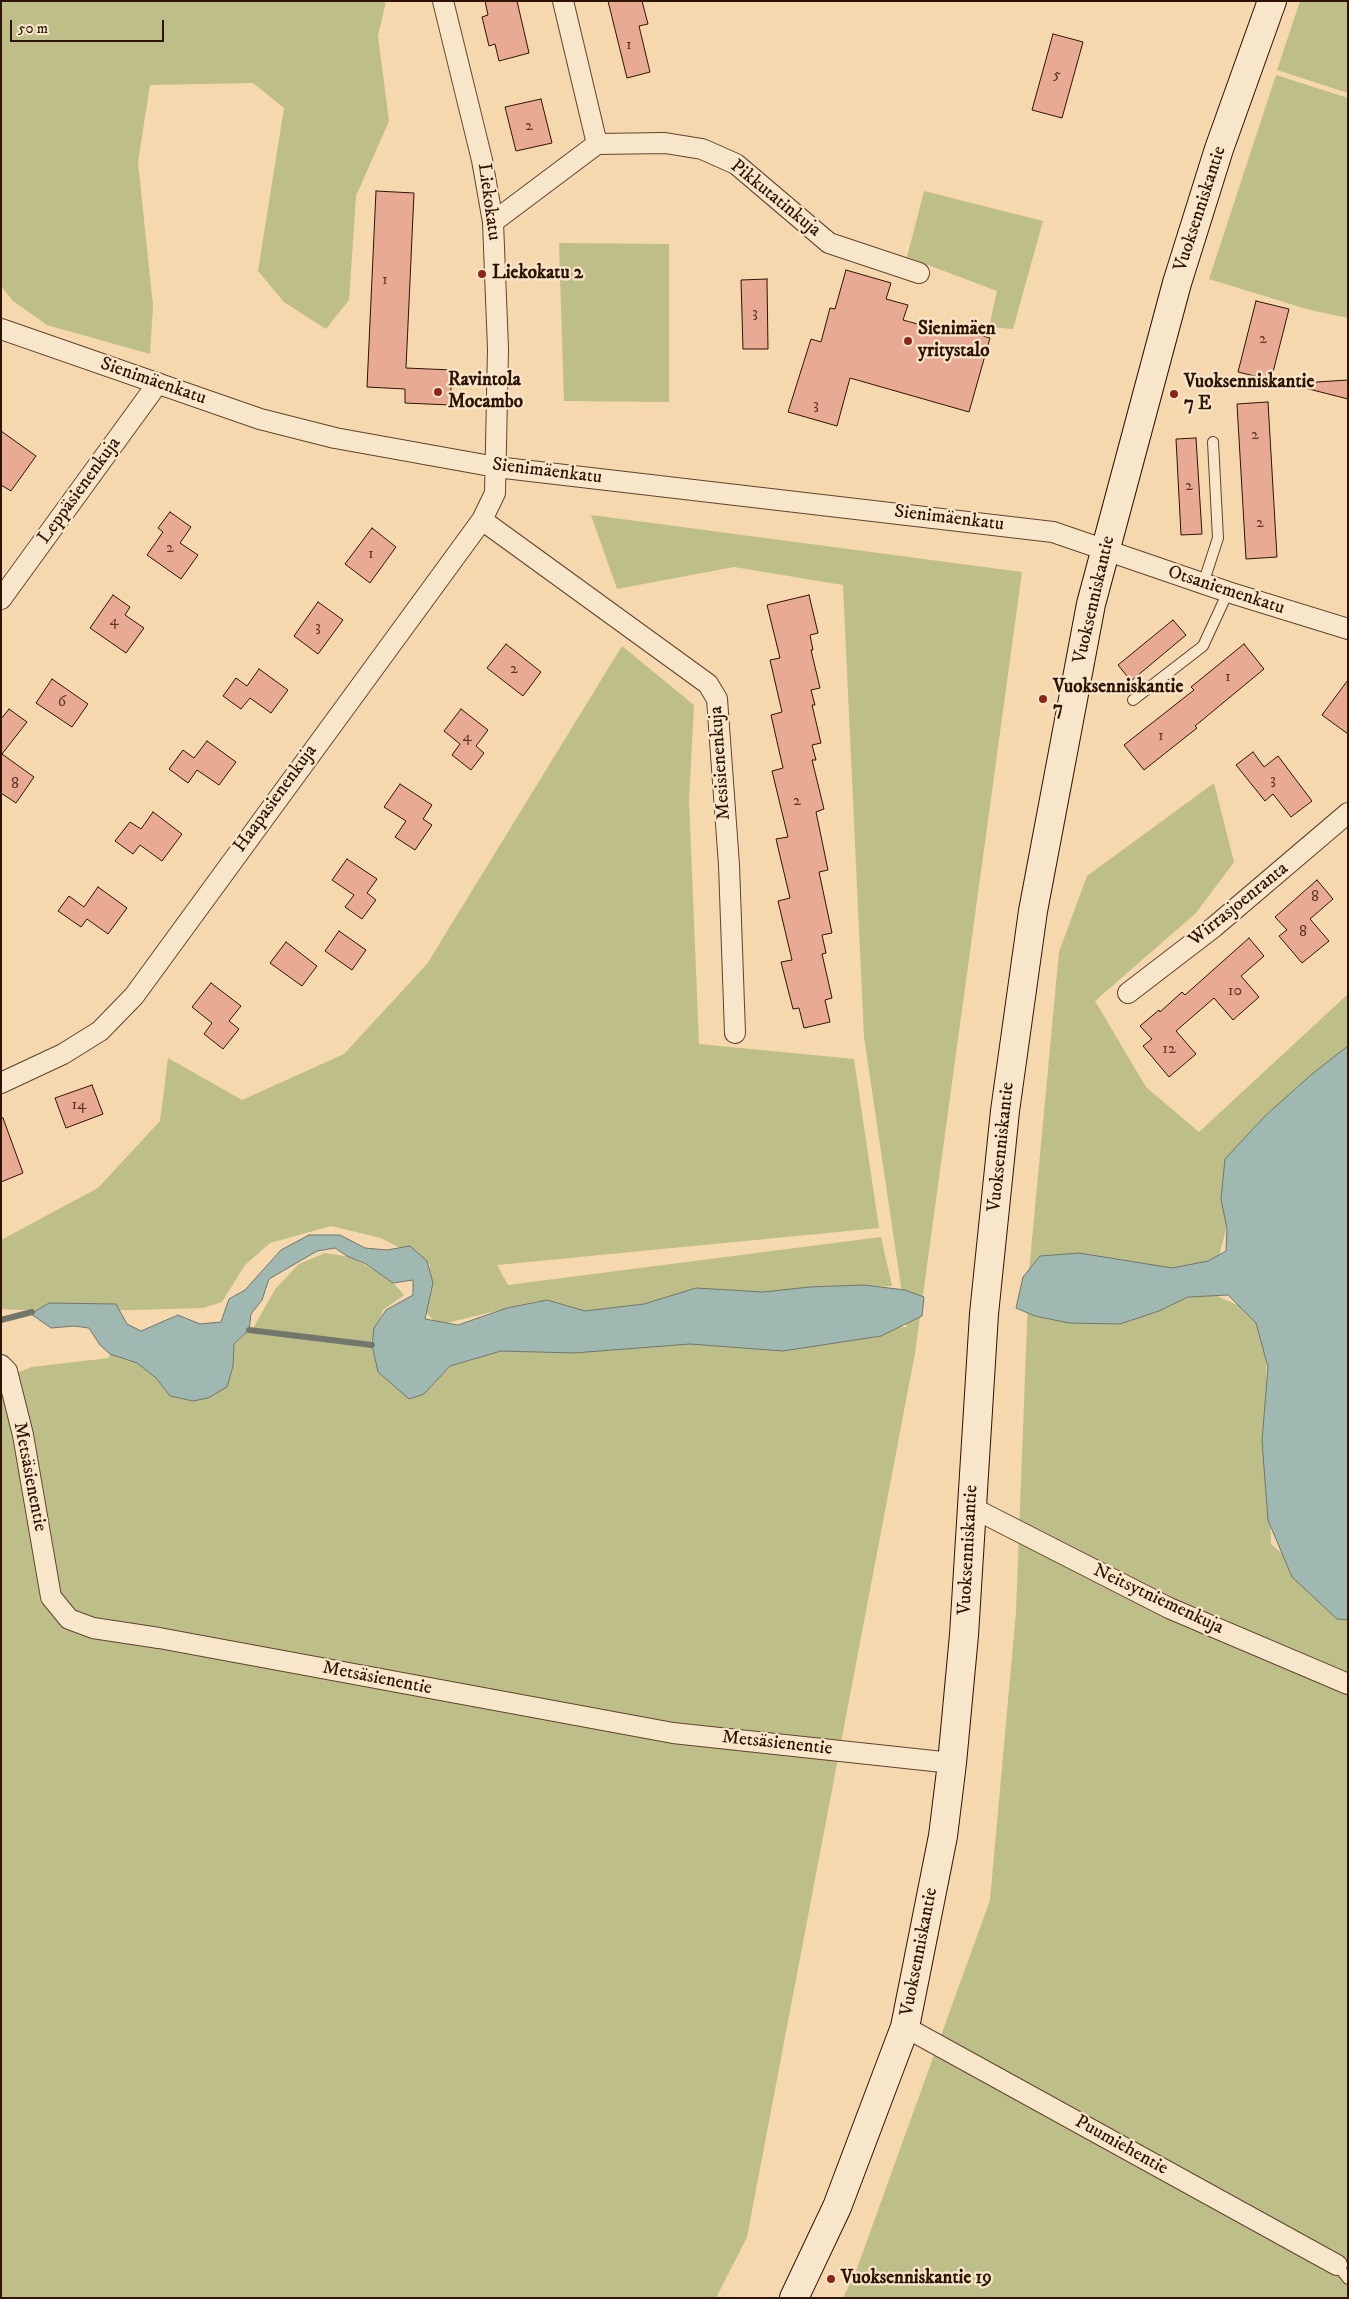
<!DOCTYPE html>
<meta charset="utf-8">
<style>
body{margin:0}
#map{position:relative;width:1349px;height:2299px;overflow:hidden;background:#f5d8ad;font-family:"IM FELL DW Pica",serif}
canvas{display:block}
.frame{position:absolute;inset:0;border:2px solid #2f1304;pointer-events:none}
.scale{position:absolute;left:10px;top:20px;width:154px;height:22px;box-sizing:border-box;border:2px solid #2f1304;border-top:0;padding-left:6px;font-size:15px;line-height:18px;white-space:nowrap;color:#2f1304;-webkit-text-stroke:4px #f8e6ca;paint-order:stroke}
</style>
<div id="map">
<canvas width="1349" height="2299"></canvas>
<div class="frame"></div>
<div class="scale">50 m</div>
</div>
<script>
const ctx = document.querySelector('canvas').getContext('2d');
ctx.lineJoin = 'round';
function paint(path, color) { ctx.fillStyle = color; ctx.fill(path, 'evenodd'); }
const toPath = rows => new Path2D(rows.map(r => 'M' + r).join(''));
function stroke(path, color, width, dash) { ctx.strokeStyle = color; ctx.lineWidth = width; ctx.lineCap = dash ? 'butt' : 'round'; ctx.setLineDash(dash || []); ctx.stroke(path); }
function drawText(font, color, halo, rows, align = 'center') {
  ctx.font = font + ' "IM FELL DW Pica",serif'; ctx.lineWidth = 4.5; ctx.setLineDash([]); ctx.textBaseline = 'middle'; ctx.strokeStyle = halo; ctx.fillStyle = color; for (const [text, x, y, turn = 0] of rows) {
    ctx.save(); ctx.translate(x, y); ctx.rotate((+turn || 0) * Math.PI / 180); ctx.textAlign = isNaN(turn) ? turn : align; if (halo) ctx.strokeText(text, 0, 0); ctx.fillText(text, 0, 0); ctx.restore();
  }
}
const green = toPath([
 [1,1,386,1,378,36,389,121,356,196,349,300,326,329,284,302,258,271,284,108,253,83,150,85,138,162,153,306,150,354,47,325,13,301,1,286],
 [1300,1,1348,1,1348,93,1277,70],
 [1276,75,1348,98,1348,318,1310,310,1209,279],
 [924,191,1043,221,1013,329,989,327,997,291,907,257],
 [559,243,669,244,669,402,564,401],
 [591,515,1022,572,915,1353,747,2237,716,2298,1,2298,1,1379,32,1367,109,1358,110,1354,137,1363,156,1378,163,1387,230,1349,249,1330,252,1330,276,1288,299,1264,325,1253,350,1257,389,1278,404,1295,383,1310,370,1344,372,1345,376,1365,381,1374,424,1394,450,1366,475,1359,494,1349,546,1343,907,1327,864,1037,843,585,734,567,617,589],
 [622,646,694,705,689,800,699,1044,854,1059,879,1228,497,1265,508,1285,881,1237,892,1286,743,1295,632,1317,556,1309,537,1301,438,1325,424,1310,430,1264,381,1238,331,1226,270,1243,245,1265,222,1302,203,1308,62,1312,1,1309,1,1240,98,1188,160,1121,168,1058,242,1100,344,1054,427,964],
 [1214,783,1234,862,1196,913,1095,1001,1146,1087,1199,1132,1348,994,1348,1051,1236,1147,1226,1229,1210,1293,1265,1317,1271,1544,1348,1612,1348,2298,843,2298,856,2271,990,1900,1016,1612,1029,1272,1059,952,1087,876]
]);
const water = toPath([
 [1348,1046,1348,1620,1337,1619,1292,1577,1268,1520,1262,1441,1268,1367,1256,1323,1228,1295,1188,1297,1159,1311,1120,1324,1069,1323,1035,1316,1016,1308,1023,1277,1040,1256,1079,1253,1172,1268,1208,1261,1226,1251,1227,1229,1221,1199,1225,1159,1265,1116,1312,1074,1348,1046],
 [309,1235,340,1235,365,1248,387,1250,410,1246,427,1261,433,1283,425,1319,458,1325,507,1308,547,1300,585,1311,644,1304,696,1288,763,1292,810,1287,864,1285,905,1290,924,1297,922,1316,881,1336,783,1351,690,1344,574,1353,501,1351,450,1366,424,1394,409,1399,378,1372,372,1345,374,1328,386,1310,413,1295,413,1280,393,1283,366,1264,347,1256,335,1248,317,1251,269,1279,262,1300,251,1314,249,1330,234,1344,233,1366,227,1387,208,1398,193,1401,170,1396,156,1378,137,1363,110,1354,100,1345,89,1328,74,1326,51,1328,31,1314,49,1303,116,1304,127,1324,141,1331,178,1315,200,1324,221,1322,229,1299,245,1290,281,1250,309,1235]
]);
const stream = toPath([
 [1,1320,32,1312],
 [249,1330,372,1345]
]);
const building = toPath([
 [485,1,517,1,529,53,499,61,495,44,489,46,482,17,488,15,485,1],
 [608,1,642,1,648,24,639,26,650,72,627,78,608,1],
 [1053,34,1083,42,1062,118,1032,110,1053,34],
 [541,99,552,143,516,151,505,107,541,99],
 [376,191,414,193,406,368,452,370,450,405,405,403,405,389,367,387,376,191],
 [846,270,891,283,886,299,908,305,903,320,954,334,955,328,990,338,969,412,850,378,837,426,788,412,811,339,821,342,830,308,835,309,846,270],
 [767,279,768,349,743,349,741,280,767,279],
 [1256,301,1289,309,1271,380,1238,372,1256,301],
 [1348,380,1348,399,1301,387,1301,383,1348,380],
 [1268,402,1277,557,1246,559,1237,404,1268,402],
 [1,431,36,456,11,491,1,485,1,431],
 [1196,438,1202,534,1181,535,1176,439,1196,438],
 [170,512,191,527,180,543,198,555,181,579,147,555,163,532,158,528,170,512],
 [372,528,396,547,370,583,345,564,372,528],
 [113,595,130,607,125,615,144,628,126,653,90,628,113,595],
 [809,595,818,633,810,635,813,650,811,650,820,688,811,690,815,705,812,705,821,743,812,745,816,760,812,760,824,809,816,812,828,870,819,872,832,933,822,935,826,953,822,954,832,998,825,1000,830,1022,804,1028,799,1008,793,1009,781,962,792,960,778,901,790,898,776,839,788,837,772,771,783,768,771,715,782,712,770,660,780,658,767,605,809,595],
 [318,602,343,620,318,654,294,636,318,602],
 [1173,620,1186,635,1131,681,1118,665,1173,620],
 [506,644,541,672,523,696,487,668,506,644],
 [1244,644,1264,669,1195,726,1197,728,1144,770,1124,745,1194,690,1191,687,1244,644],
 [259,669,288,690,271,713,250,698,241,709,223,696,236,678,247,686,259,669],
 [52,679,88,704,72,727,36,703,52,679],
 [1348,680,1348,734,1322,715,1348,680],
 [9,709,27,722,2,754,34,777,16,803,1,793,1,719,9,709],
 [461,709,488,730,476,746,484,753,471,770,452,755,460,744,444,731,461,709],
 [207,741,236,762,219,785,197,770,188,783,169,769,183,750,194,758,207,741],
 [1253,752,1264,767,1278,756,1312,801,1291,817,1273,794,1265,801,1236,765,1253,752],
 [400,784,432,805,423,819,432,825,415,850,395,837,406,821,384,807,400,784],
 [153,812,182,834,162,861,140,845,133,854,115,841,130,822,141,829,153,812],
 [347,859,377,879,367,893,376,900,362,919,345,907,354,895,332,880,347,859],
 [1317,880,1333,899,1310,919,1329,941,1302,963,1279,936,1287,930,1275,917,1317,880],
 [98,887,127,908,108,934,87,919,81,927,58,911,69,896,84,907,98,887],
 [339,931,366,950,352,970,325,951,339,931],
 [1249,938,1264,956,1241,976,1259,997,1233,1020,1214,998,1176,1031,1196,1054,1169,1077,1143,1046,1152,1039,1140,1026,1159,1010,1160,1012,1182,992,1185,995,1249,938],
 [286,942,317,966,302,986,270,963,286,942],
 [211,983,241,1006,229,1021,239,1029,223,1049,204,1034,212,1023,192,1007,211,983],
 [92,1085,103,1114,66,1128,55,1098,92,1085],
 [3,1118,23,1173,1,1182,1,1119,3,1118]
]);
const lane = toPath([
 [1203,584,1218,538,1213,442],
 [1133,700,1203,646,1228,592],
 [1337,2265,1348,2279]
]);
const street = toPath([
 [597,144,665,143,702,149,736,164,829,243,919,273],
 [493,222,597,144,563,1],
 [1,329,260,419,335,438,496,467,1053,532,1228,592,1348,629],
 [482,520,708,684,717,699,729,865,735,1033],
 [1,599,158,383],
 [1128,993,1214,927,1348,813],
 [1,1083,63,1054,100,1031,134,996,482,520,495,493,498,349,493,222,482,160,443,1],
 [1,1365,7,1371,23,1435,51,1597,69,1619,93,1628,159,1638,673,1733,952,1763],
 [971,1507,1169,1608,1348,1684],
 [905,2027,1337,2265]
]);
const secondary = toPath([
 [794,2298,837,2207,905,2027,943,1836,952,1763,964,1635,984,1314,1005,1111,1033,911,1091,604,1177,283,1219,149,1272,1]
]);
const markers = [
 [482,274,5,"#8f2418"],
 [908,341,5,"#8f2418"],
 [438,392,5,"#8f2418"],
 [1174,394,5,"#8f2418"],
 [1043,699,5,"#8f2418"],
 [831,2279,5,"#8f2418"]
];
const numberNames = [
 ["1",629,46],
 ["5",1057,76],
 ["2",529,127],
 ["1",385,281],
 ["3",755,314],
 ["2",1263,340],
 ["3",816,406],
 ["2",1255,436],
 ["2",1189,487],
 ["2",1260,524],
 ["2",170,549],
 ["1",371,555],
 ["4",114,622],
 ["3",318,628],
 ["2",514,670],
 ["1",1228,678],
 ["6",62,703],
 ["1",1161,737],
 ["4",467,738],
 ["3",1273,781],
 ["8",15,785],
 ["2",797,802],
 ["8",1315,898],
 ["8",1303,933],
 ["10",1235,992],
 ["12",1169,1050],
 ["14",79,1106]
];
const streetNames = [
 ["Pikkutatinkuja",775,199,39],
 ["Liekokatu",488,202,82],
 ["Vuoksenniskantie",1201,209,-72],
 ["Sienimäenkatu",153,382,19],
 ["Sienimäenkatu",547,472,7],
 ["Leppäsienenkuja",80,491,-54],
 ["Sienimäenkatu",949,519,7],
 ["Otsaniemenkatu",1226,591,18],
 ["Vuoksenniskantie",1095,600,-77],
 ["Mesisienenkuja",721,763,-94],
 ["Haapasienenkuja",276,799,-54],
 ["Wirrasjoenranta",1239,905,-39],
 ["Vuoksenniskantie",1002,1147,-84],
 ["Metsäsienentie",29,1477,79],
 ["Vuoksenniskantie",969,1550,-87],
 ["Neitsytniemenkuja",1158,1600,25],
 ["Metsäsienentie",377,1679,11],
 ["Metsäsienentie",777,1744,6],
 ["Vuoksenniskantie",920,1952,-79],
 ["Puumiehentie",1121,2146,29]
];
const poiNames = [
 ["Liekokatu 2",492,274],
 ["Sienimäen",918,330],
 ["yritystalo",918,352],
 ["Ravintola",448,381],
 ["Mocambo",448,403],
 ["Vuoksenniskantie",1184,383],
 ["7 E",1184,405],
 ["Vuoksenniskantie",1053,688],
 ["7",1053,710],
 ["Vuoksenniskantie 19",841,2279]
];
paint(green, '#bebe88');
paint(water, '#9fb8b2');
stroke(water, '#72766c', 1);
stroke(stream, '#72766c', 6);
paint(building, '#e9aa94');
stroke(building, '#2f1304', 1);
stroke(lane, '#60442e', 12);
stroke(street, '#60442e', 22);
stroke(secondary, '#2f1304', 30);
stroke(lane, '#f8e6ca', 10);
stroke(street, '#f8e6ca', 20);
stroke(secondary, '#f8e6ca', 28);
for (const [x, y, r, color] of markers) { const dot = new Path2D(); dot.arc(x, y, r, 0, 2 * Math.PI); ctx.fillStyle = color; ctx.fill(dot); stroke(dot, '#f8e6ca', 2); }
drawText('16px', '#5e3928', null, numberNames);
drawText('19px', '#2f1304', '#f8e6ca', streetNames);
drawText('bold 19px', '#2f1304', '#f8e6ca', poiNames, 'left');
</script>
